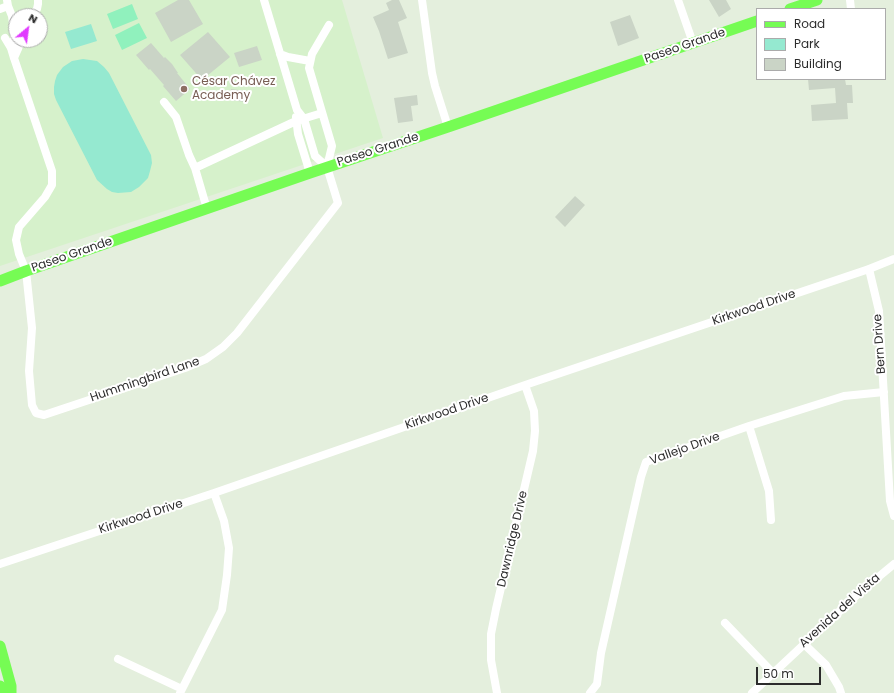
<!DOCTYPE html>
<meta charset="utf-8">
<style>
body{margin:0}
#map{position:relative;width:894px;height:693px;overflow:hidden;background:#e4efdd;font-family:Poppins,sans-serif}
canvas{display:block}
.legend{position:absolute;left:756px;top:8px;width:130px;height:72px;box-sizing:border-box;background:#fff;border:1px solid #ababab;margin:0;padding:5px 7px;list-style:none;font-size:12px;color:#2c2c2c}
.legend li{display:flex;align-items:center;gap:8px;height:20px}
.legend b{width:20px;border:1px solid #ababab}
.north{position:absolute;left:8px;top:8px;width:40px;height:40px;box-sizing:border-box;background:#fff;border:1px solid #ababab;border-radius:50%;rotate:29deg;font-size:11px;font-weight:700;line-height:16px;text-align:center;color:#2c2c2c}
.north::after{content:'';display:block;margin:auto;width:14px;height:18px;background:#e13aff;clip-path:polygon(50% 0,100% 100%,50% 72%,0 100%)}
.scale{position:absolute;left:756px;top:667px;width:65px;height:18px;box-sizing:border-box;border:2px solid #2c2c2c;border-top:0;padding-left:5px;font-size:12px;line-height:14px;white-space:nowrap;color:#2c2c2c;-webkit-text-stroke:3px #fff;paint-order:stroke}
</style>
<div id="map">
<canvas width="894" height="693"></canvas>
<ul class="legend">
<li><b style="height:5px;background:#76fc54"></b>Road</li>
<li><b style="height:11px;background:#95e9d0"></b>Park</li>
<li><b style="height:11px;background:#cad4c6"></b>Building</li>
</ul>
<div class="north">N</div>
<div class="scale">50 m</div>
</div>
<script>
const ctx = document.querySelector('canvas').getContext('2d');
ctx.lineJoin = 'round';
function paint(path, color) { ctx.fillStyle = color; ctx.fill(path, 'evenodd'); }
const toPath = rows => new Path2D(rows.map(r => 'M' + r).join(''));
function stroke(path, color, width, dash) { ctx.strokeStyle = color; ctx.lineWidth = width; ctx.lineCap = dash ? 'butt' : 'round'; ctx.setLineDash(dash || []); ctx.stroke(path); }
function drawText(font, color, halo, rows, align = 'center') {
  ctx.font = font + ' Poppins,sans-serif'; ctx.lineWidth = 4; ctx.setLineDash([]); ctx.textBaseline = 'middle'; ctx.strokeStyle = halo; ctx.fillStyle = color; for (const [text, x, y, turn = 0] of rows) {
    ctx.save(); ctx.translate(x, y); ctx.rotate((+turn || 0) * Math.PI / 180); ctx.textAlign = isNaN(turn) ? turn : align; if (halo) ctx.strokeText(text, 0, 0); ctx.fillText(text, 0, 0); ctx.restore();
  }
}
const education = toPath([
 [0,0,342,0,383,138,0,266],
 [16,16,40,16,40,40,16,40]
]);
const green = toPath([
 [91,24,97,41,71,49,65,32],
 [83,59,97,61,104,67,109,73,151,155,152,163,150,171,148,178,139,187,131,192,118,193,112,192,107,189,97,180,56,100,54,94,54,87,55,81,57,75,63,67,72,61]
]);
const pitch = toPath([
 [132,4,138,19,113,29,107,14],
 [139,23,147,38,122,50,115,35]
]);
const building = toPath([
 [178,0,189,0,203,24,171,42,155,13],
 [392,0,399,0,407,18,398,22,408,53,388,59,379,31,373,17,389,10,386,3],
 [709,0,726,0,731,9,719,17],
 [630,15,639,38,618,46,610,22],
 [208,32,230,57,202,80,180,55],
 [151,43,164,58,165,57,172,64,178,73,177,73,190,89,176,101,163,86,164,85,150,69,149,70,136,55],
 [257,46,262,60,239,67,234,53],
 [808,79,845,79,846,85,852,85,853,103,847,103,848,119,812,121,811,105,836,103,835,88,809,90],
 [231,89,246,91,245,102,230,100],
 [417,95,418,105,411,106,413,121,398,123,394,98],
 [575,196,585,205,565,227,555,217]
]);
const minor = toPath([
 [7,0,8,6,12,16,14,32,14,42,11,48],
 [264,0,297,110,304,119,315,156,327,167],
 [422,0,432,73,435,86,448,127],
 [678,0,693,43],
 [850,0,851,9],
 [0,9,8,6],
 [32,16,37,9,38,4,38,0],
 [5,38,11,48,14,58,52,171,52,185,45,197,19,227,16,240,19,254,26,271,32,328,29,371,32,405,36,413,44,415,185,368,206,359,223,347,237,333,338,203,327,167,332,146,309,68,312,54,329,25],
 [280,54,288,57,310,61],
 [14,58,18,49,21,40],
 [164,102,176,117,189,155,195,168,207,209],
 [296,117,298,134,310,173],
 [195,168,296,121,322,113],
 [869,269,879,311,890,501,894,516],
 [749,426,769,491,771,520],
 [0,564,214,493,531,383,869,269,894,259],
 [725,623,773,673],
 [804,644,826,665,839,687,841,693],
 [118,659,182,689],
 [180,693,222,610,227,575,229,548,224,521,214,493],
 [497,693,491,660,491,634,496,609,533,451,535,431,534,411,525,385],
 [590,693,597,684,601,653,641,477,646,462,749,426,844,396,884,392],
 [752,693,859,593,894,564]
]);
const major = toPath([
 [790,9,817,0],
 [0,281,26,271,310,173,448,127,757,21],
 [0,646,11,686,11,693],
 [0,686,1,693]
]);
const markers = [
 [184,89,4,"#8d6e63"]
];
const streetNames = [
 ["Paseo Grande",685,46,-19],
 ["Paseo Grande",378,150,-18],
 ["Paseo Grande",72,255,-19],
 ["Kirkwood Drive",754,308,-19],
 ["Bern Drive",880,344,-94],
 ["Hummingbird Lane",145,380,-19],
 ["Kirkwood Drive",447,412,-19],
 ["Vallejo Drive",685,449,-20],
 ["Kirkwood Drive",141,517,-18],
 ["Dawnridge Drive",513,539,-77],
 ["Avenida del Vista",840,611,-42]
];
const educationNames = [
 ["César Chávez",192,82],
 ["Academy",192,96]
];
paint(education, '#d6f1cb');
paint(green, '#95e9d0');
paint(pitch, '#90f1bd');
paint(building, '#cad4c6');
stroke(minor, '#fff', 8);
stroke(major, '#76fc54', 11);
for (const [x, y, r, color] of markers) { const dot = new Path2D(); dot.arc(x, y, r, 0, 2 * Math.PI); ctx.fillStyle = color; ctx.fill(dot); stroke(dot, '#fff', 1.5); }
drawText('12px', '#2c2c2c', '#fff', streetNames);
drawText('12px', '#785e54', '#fff', educationNames, 'left');
</script>
